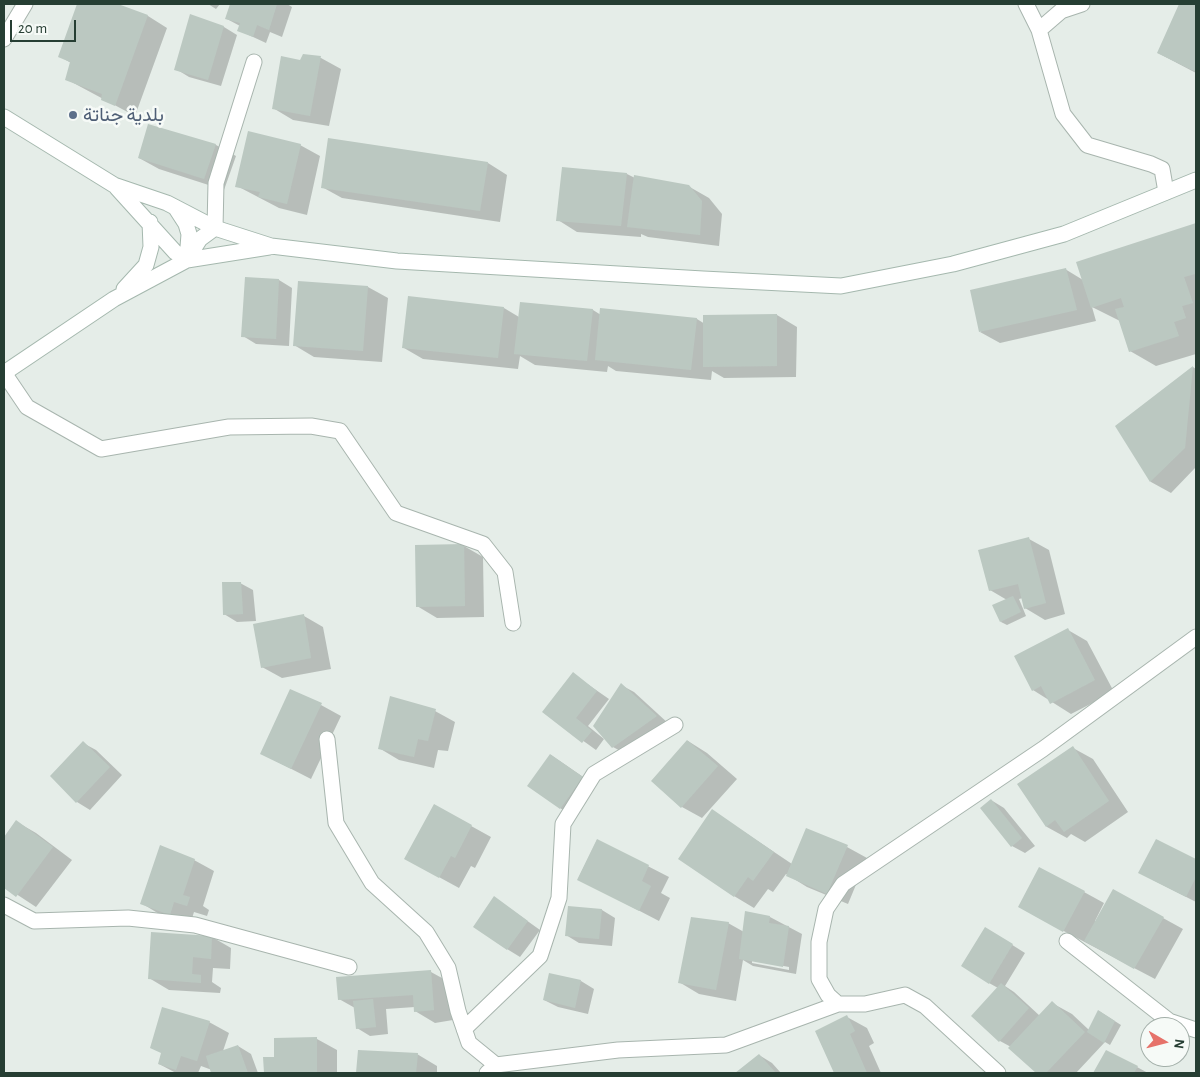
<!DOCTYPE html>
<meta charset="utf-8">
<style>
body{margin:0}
#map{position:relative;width:1200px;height:1077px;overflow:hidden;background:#e5ede8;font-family:"Alegreya Sans",sans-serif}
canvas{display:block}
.frame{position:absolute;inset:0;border:5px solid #263e33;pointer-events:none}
.north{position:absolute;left:1140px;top:1017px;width:50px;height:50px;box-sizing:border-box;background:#f6faf7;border:1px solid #a3afa9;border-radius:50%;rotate:98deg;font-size:14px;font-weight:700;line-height:20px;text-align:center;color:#263e33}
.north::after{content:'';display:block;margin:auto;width:18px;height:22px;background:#e6726a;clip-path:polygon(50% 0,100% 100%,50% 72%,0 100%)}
.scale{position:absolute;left:10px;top:20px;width:66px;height:22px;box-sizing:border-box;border:2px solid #263e33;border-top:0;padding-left:6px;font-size:15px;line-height:18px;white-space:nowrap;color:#263e33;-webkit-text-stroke:4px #f6faf7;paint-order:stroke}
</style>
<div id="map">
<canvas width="1200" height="1077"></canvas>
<div class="frame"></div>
<div class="north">N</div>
<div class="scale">20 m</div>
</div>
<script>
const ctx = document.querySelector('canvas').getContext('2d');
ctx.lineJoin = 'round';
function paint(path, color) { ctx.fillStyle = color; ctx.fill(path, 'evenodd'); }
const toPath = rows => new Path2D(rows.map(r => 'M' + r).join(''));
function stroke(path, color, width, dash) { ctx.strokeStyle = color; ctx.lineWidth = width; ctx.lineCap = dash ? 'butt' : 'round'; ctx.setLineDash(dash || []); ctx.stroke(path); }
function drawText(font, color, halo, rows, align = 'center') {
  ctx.font = font + ' "Alegreya Sans",Vazirmatn,sans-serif'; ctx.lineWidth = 5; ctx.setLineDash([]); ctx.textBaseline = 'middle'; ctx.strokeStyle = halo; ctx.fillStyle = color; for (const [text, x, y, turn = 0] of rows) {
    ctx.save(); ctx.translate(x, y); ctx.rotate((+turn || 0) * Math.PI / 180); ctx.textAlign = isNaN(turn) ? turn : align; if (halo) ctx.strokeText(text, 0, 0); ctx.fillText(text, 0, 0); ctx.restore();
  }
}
const shadow = toPath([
 [79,4,114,4,148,16,167,28,135,116,66,79,71,63,59,56],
 [208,4,220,4,216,9],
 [232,4,287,4,292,7,282,37,270,32,266,43,238,30,240,26,227,19],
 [1181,4,1196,4,1196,73,1158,53],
 [191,16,224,27,237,35,221,86,189,77,176,69],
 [304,55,321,58,341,69,329,126,293,120,273,108],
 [149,125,216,145,236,156,224,190,159,169,139,158],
 [300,145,320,156,307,215,279,208,237,186],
 [488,163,507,175,500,222,342,198,322,187],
 [563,169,627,174,635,178,688,186,709,198,722,214,719,246,648,237,641,234,641,237,577,232,558,220],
 [1196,224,1196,354,1156,366,1130,351,1120,321,1092,307,1096,321,1000,343,980,332,1065,269,1083,280,1078,263],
 [246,278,279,280,292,288,289,346,256,344,243,336],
 [300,282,368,287,388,298,382,362,314,357,294,345],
 [504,308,519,317,593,310,601,315,697,319,705,324,777,315,797,327,796,377,724,378,712,371,711,380,616,371,608,366,607,372,535,365,520,356,518,369,423,359,404,348],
 [1193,367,1196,369,1196,467,1171,493,1151,482,1116,426],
 [1029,539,1049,550,1065,614,1045,620,1025,608,1023,598,1019,599,1026,616,1007,625,1001,622,1007,600,990,590],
 [464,546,483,557,484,617,437,618,417,606],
 [240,583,253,590,256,621,237,622,224,614],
 [304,616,323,627,331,669,282,678,262,667],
 [1068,630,1087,641,1114,692,1071,714,1033,690],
 [573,674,609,699,588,726,604,739,596,750,543,712],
 [621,685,634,692,669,724,626,754,613,747],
 [321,705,341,716,311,779,262,754],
 [435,711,455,722,448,751,438,750,434,768,399,760,379,748],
 [688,741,707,753,737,779,702,818,682,807],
 [83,743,96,750,122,775,90,810,77,802,51,776],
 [1073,748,1093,759,1128,812,1085,842,1071,834,1067,838,1047,827,1019,784],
 [551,755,595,785,573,816,560,808],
 [991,800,1004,808,1035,846,1025,853,1012,846],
 [435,806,491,837,475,868,471,866,459,888,426,870],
 [713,811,792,864,847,847,867,858,848,904,807,887,786,874,773,892,768,889,754,908,734,896],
 [17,822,36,833,72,860,36,907,4,886,4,839],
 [597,840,669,877,661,893,670,898,659,921,578,879],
 [1157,840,1196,861,1196,902,1153,880],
 [194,860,214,871,203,906,209,910,207,916,194,912,190,925,161,915,141,903],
 [1084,892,1104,903,1095,921,1097,922,1163,918,1183,929,1155,979,1039,918],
 [494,897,540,930,520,957,507,949],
 [569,907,602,910,615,918,612,946,579,943,566,935],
 [770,917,802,934,796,974,753,966,743,960,736,1001,699,994,679,982,728,923,744,932],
 [752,960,789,967,789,970,752,963],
 [998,936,1025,953,1005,986,1014,992,1040,1016,1052,1003,1072,1014,1089,1030,1099,1011,1121,1025,1110,1045,1105,1042,1076,1073,1038,1073,1011,1047,1000,1041,998,988,989,983],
 [212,937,231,948,230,969,213,968,212,982,221,988,220,993,169,990,149,978],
 [431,972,451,983,453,1020,435,1023,415,1011,415,1007,386,1009,388,1034,370,1036,357,1028,355,1008,339,999],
 [581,981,594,989,588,1014,558,1007,544,1000],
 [847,1017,867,1028,874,1043,869,1046,881,1073,835,1073,816,1032],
 [209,1022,229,1033,223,1051,238,1046,251,1054,258,1073,213,1073,212,1070,201,1066,198,1073,176,1073,159,1064],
 [317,1039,337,1050,337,1073,265,1073,265,1058,275,1058],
 [359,1051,417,1054,437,1066,437,1073,357,1073],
 [1107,1052,1137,1067,1148,1073,1095,1073],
 [759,1055,772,1063,781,1073,737,1073]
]);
const building = toPath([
 [77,4,118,4,148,15,115,106,101,100,102,94,65,80,70,62,58,57],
 [230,4,277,4,269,30,257,25,253,37,237,31,240,23,225,19],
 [1179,4,1196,4,1196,72,1157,53],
 [190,14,224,26,208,80,174,70],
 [303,54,321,56,310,116,272,109,281,56,300,60],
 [148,124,216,144,204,179,138,158],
 [248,131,301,144,287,204,258,197,260,192,235,187],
 [328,138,488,162,480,211,321,188],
 [562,167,627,173,621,226,556,221],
 [634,175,689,185,702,201,700,235,627,227],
 [1196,223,1196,271,1195,274,1184,277,1193,303,1182,306,1186,318,1174,322,1179,336,1129,352,1115,309,1124,307,1121,298,1091,308,1076,262],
 [1066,268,1077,310,979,332,970,290],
 [245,277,279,279,276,339,241,337],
 [298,281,368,286,363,351,293,346],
 [408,296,504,307,498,358,402,348],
 [520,302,593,309,587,361,514,354],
 [600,308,697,318,691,370,595,360],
 [777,314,777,366,703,367,703,315],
 [1193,366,1185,448,1150,482,1115,426],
 [1029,537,1046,603,1024,609,1018,584,989,591,978,550],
 [464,544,465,606,416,607,415,545],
 [222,582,241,582,243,614,223,615],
 [1013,596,1021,612,1000,622,992,605],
 [304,614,311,658,261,668,253,624],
 [1068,628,1095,680,1050,704,1041,686,1032,691,1014,656],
 [573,672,597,691,576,718,592,731,582,743,542,712],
 [621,683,657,716,612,748,593,726],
 [290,689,322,703,291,769,260,754],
 [390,696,436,709,428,741,418,739,414,757,378,749],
 [687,740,718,766,681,808,651,781],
 [83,741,110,767,76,803,50,776],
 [1073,746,1109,801,1064,832,1055,820,1046,827,1017,784],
 [550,754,583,777,560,809,527,786],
 [991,799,1022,838,1011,847,980,808],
 [434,804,472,825,455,858,451,856,439,878,404,859],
 [712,809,774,852,753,881,748,877,734,897,678,859],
 [16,820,53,847,16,897,4,888,4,837],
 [806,828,848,845,827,894,786,876],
 [597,839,649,865,642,881,651,886,639,911,577,880],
 [1156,839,1196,859,1196,877,1186,897,1138,873],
 [160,845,195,859,183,895,190,897,187,906,174,902,170,915,140,904],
 [1039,867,1085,891,1063,932,1018,907],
 [1113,889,1164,917,1134,969,1084,941],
 [494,896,528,921,507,950,473,927],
 [568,906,602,909,599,939,565,936],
 [745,911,770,916,769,923,789,926,783,967,739,959],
 [691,917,729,922,716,990,678,983],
 [985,927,1013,944,989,984,961,966],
 [151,932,212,936,211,959,193,957,192,974,201,975,201,983,148,979],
 [431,970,434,1010,414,1012,413,995,338,1000,336,977],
 [549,973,581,980,575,1008,543,1000],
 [1001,983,1029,1008,999,1042,971,1016],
 [373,999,376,1027,356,1029,353,1001],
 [1052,1001,1085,1032,1046,1073,1036,1073,1008,1048],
 [162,1007,210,1021,197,1061,181,1056,176,1070,158,1064,161,1053,150,1048],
 [1098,1010,1115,1021,1104,1043,1087,1032],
 [847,1015,855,1031,850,1034,867,1073,834,1073,815,1031],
 [317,1037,317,1073,264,1073,263,1057,274,1057,274,1038],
 [238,1045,248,1073,211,1073,206,1056],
 [358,1050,418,1053,416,1073,356,1073],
 [1106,1050,1138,1066,1134,1073,1093,1073],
 [759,1054,776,1073,735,1073]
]);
const street = toPath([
 [1026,4,1039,30,1063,114,1087,145,1151,164,1162,169,1166,192],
 [1039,30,1061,11,1082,4],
 [4,39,25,4],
 [215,228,216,183,254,62],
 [4,373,27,407,101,449,229,427,311,426,340,431,396,513,483,544,505,572,513,623],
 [327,739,336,823,372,883,426,932,448,968,458,1011,469,1043,496,1065],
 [4,905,34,921,128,918,195,925,349,967],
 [1067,941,1169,1021,1196,1030],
 [464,1029,540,956,559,898,563,824,594,774,675,725],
 [487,1073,496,1065,618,1050,726,1045,838,1004],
 [998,1073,925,1006,905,995,865,1004,838,1004,828,995,819,979,819,942,826,909,843,884,1043,749,1196,637]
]);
const secondary = toPath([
 [4,117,114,185,167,203,215,228,271,246,397,261,703,279,841,286,953,264,1064,234,1196,180],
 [117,188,175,252,187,260],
 [175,207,186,224,189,234,187,260],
 [189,256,200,239,215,228],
 [124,289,146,265,151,247,150,222],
 [4,373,114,299,187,260,269,247]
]);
const markers = [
 [73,115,5,"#5c6f8a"]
];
const serviceNames = [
 ["بلدية جناتة",83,115]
];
paint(shadow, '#0003');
paint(building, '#bbc8c1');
stroke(street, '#a8b5ae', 17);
stroke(secondary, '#a5b8ae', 17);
stroke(street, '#fff', 15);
stroke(secondary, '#fff', 15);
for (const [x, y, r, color] of markers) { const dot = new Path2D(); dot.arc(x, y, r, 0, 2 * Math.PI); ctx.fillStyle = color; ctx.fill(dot); stroke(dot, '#f6faf7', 2); }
drawText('19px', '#4e5e75', '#f6faf7', serviceNames, 'left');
</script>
